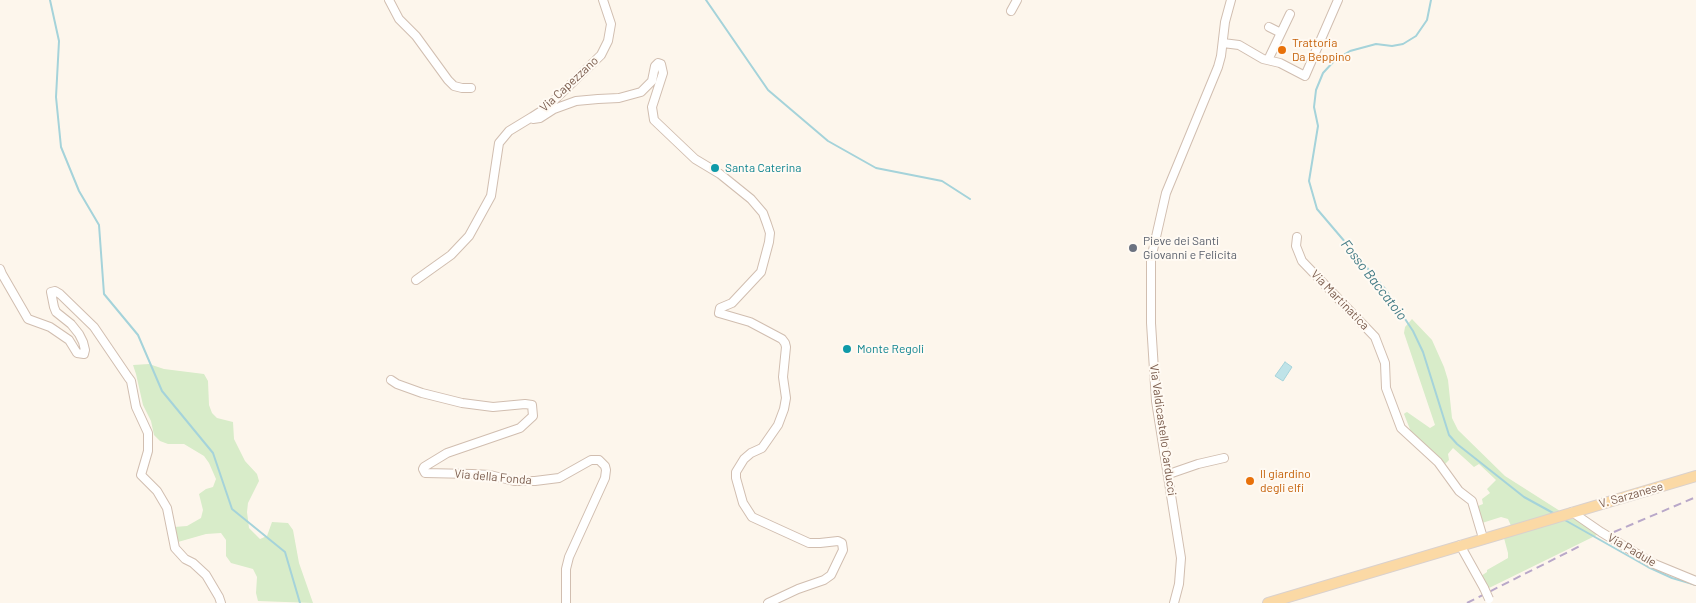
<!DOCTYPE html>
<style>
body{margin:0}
canvas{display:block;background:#fdf6ec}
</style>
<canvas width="1696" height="603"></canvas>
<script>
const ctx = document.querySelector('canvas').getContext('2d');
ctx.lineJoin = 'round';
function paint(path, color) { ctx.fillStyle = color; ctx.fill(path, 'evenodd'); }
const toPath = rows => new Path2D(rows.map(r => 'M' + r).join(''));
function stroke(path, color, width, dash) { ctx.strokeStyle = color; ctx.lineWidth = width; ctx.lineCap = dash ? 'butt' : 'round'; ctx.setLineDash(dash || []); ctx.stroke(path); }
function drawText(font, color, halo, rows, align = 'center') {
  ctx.font = font + ' Barlow,sans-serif'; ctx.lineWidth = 4; ctx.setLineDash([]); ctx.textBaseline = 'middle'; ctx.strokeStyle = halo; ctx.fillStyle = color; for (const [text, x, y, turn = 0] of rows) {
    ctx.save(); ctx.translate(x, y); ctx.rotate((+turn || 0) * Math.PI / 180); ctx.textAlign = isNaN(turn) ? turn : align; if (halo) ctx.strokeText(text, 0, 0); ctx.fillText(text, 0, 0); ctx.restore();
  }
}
const green = toPath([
 [1412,319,1432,340,1444,367,1448,380,1452,418,1458,430,1505,476,1560,511,1512,528,1508,519,1501,517,1482,523,1478,506,1483,504,1482,499,1490,493,1487,489,1496,480,1479,464,1474,467,1453,448,1448,454,1449,460,1444,465,1413,437,1404,414,1405,413,1407,412,1430,428,1435,425,1404,333,1405,327],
 [149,364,164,369,204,374,208,381,209,405,212,413,217,418,233,422,234,439,245,461,257,474,259,481,248,503,247,512,249,528,260,539,267,536,272,522,288,523,293,530,299,563,313,603,258,601,256,593,257,577,253,569,231,563,226,556,226,540,221,533,206,534,178,542,174,527,187,526,201,518,203,510,199,494,206,489,213,487,216,479,209,463,204,456,184,444,168,444,160,441,154,435,151,421,143,405,136,374,133,365],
 [1568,518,1579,520,1599,534,1487,589,1481,576,1487,572,1487,570,1508,558,1508,553,1504,538]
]);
const water = toPath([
 [1285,362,1292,367,1283,381,1275,376,1285,362]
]);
const stream = toPath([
 [50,0,59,41,56,97,61,147,79,191,99,225,104,294,138,335,162,391,213,453,232,509,285,552,300,603],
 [706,0,768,90,828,141,876,168,942,181,970,199],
 [1431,0,1427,20,1416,36,1403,44,1392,46,1376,44,1350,51,1335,60,1323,73,1316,90,1314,107,1318,126,1309,181,1317,209,1386,290,1413,331,1423,352,1449,435,1457,444,1524,497,1555,514],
 [1563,519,1648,567,1672,578,1696,585]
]);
const minor = toPath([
 [389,0,399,19,416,36,448,80,454,86,462,88,471,88],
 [603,0,611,24,608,41,601,55,546,108,532,117,533,119,540,118,554,109,576,101,598,99,619,98,641,92,652,81,655,66,658,63,661,64,663,73,652,107,654,120,695,159,720,174,751,199,763,213,767,224,770,233,769,242,761,272,732,303,720,308,719,313,750,322,782,339,785,343,786,347,783,377,786,398,784,409,778,425,762,448,751,453,744,459,736,472,736,478,743,503,752,517,809,543,820,543,838,541,842,543,843,550,831,575,824,580,798,589,768,603],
 [1011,11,1017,0],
 [1269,27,1281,33],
 [1223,43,1239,45,1263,59,1280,63,1305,76,1338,0],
 [1268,60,1290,14],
 [1297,237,1296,246,1302,261,1375,337,1385,363,1386,388,1401,428,1438,462,1459,491,1472,501,1483,538],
 [0,269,2,274,28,319,50,327,69,340,77,353,84,354,85,350,83,342,79,334,71,324,56,312,54,307,51,292,55,291,60,294,94,327,128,377,131,381,136,407,148,433,148,451,141,475,157,491,167,508,175,548,185,559,193,563,206,575,219,597,221,603],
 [416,280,451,255,469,236,491,196,499,143,509,131,532,117],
 [391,380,397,384,422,393,462,403,493,407,525,404,532,405,533,416,520,428,447,453,424,467,423,469,425,473,472,474,490,475,514,481,535,481,559,478,591,460,599,460,605,466,606,470,605,478,569,557,566,569,566,603],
 [1169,474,1198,464,1224,458],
 [1572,512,1601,532,1652,563,1696,581],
 [1460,545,1484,588],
 [1174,603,1179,584,1181,558,1156,401,1151,323,1151,259,1166,193,1218,67,1221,56,1225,22,1231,0]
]);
const major = toPath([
 [1268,603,1696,476]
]);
const rail = toPath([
 [1614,532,1696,497],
 [1467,603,1582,545]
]);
const minorBridge = toPath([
 [1484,588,1489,599]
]);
const markers = [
 [1282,50,5,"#e8710a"],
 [715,168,5,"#0f9aa8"],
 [1133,248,5,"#6b7280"],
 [847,349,5,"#0f9aa8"],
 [1250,481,5,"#e8710a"]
];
const foodNames = [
 ["Trattoria",1292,43],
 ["Da Beppino",1292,57],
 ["Il giardino",1260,474],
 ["degli elfi",1260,488]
];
const streetNames = [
 ["Via Capezzano",569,84,-43],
 ["Via Martinatica",1340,300,46],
 ["Via Valdicastello Carducci",1163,430,82],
 ["Via della Fonda",493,477,5],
 ["V. Sarzanese",1631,495,-16],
 ["Via Padule",1632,550,30]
];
const cultureNames = [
 ["Santa Caterina",725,168],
 ["Monte Regoli",857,349]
];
const worshipNames = [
 ["Pieve dei Santi",1143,241],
 ["Giovanni e Felicita",1143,255]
];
const waterNames = [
 ["Fosso Baccatoio",1374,280,52]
];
paint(green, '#d8ecc9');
paint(water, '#bfe3e8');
stroke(water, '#a5d3da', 1);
stroke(stream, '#a5d3da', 2);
stroke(minor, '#d1beb0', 10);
stroke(major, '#dad1cd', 12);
stroke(minor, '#fff', 8);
stroke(major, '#fbd9a5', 10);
stroke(rail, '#b9a8c9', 2, [8, 5]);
stroke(minorBridge, '#d1beb0', 10, []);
stroke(minorBridge, '#fff', 8);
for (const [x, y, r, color] of markers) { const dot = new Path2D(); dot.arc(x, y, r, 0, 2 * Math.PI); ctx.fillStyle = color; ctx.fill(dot); stroke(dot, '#fffaf3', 2); }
drawText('12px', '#c56008', '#fffaf3', foodNames, 'left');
drawText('12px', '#7a5c4d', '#fffaf3', streetNames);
drawText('12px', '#0d838f', '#fffaf3', cultureNames, 'left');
drawText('12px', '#5b616d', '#fffaf3', worshipNames, 'left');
drawText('italic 14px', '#437c86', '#fffaf3', waterNames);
</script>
